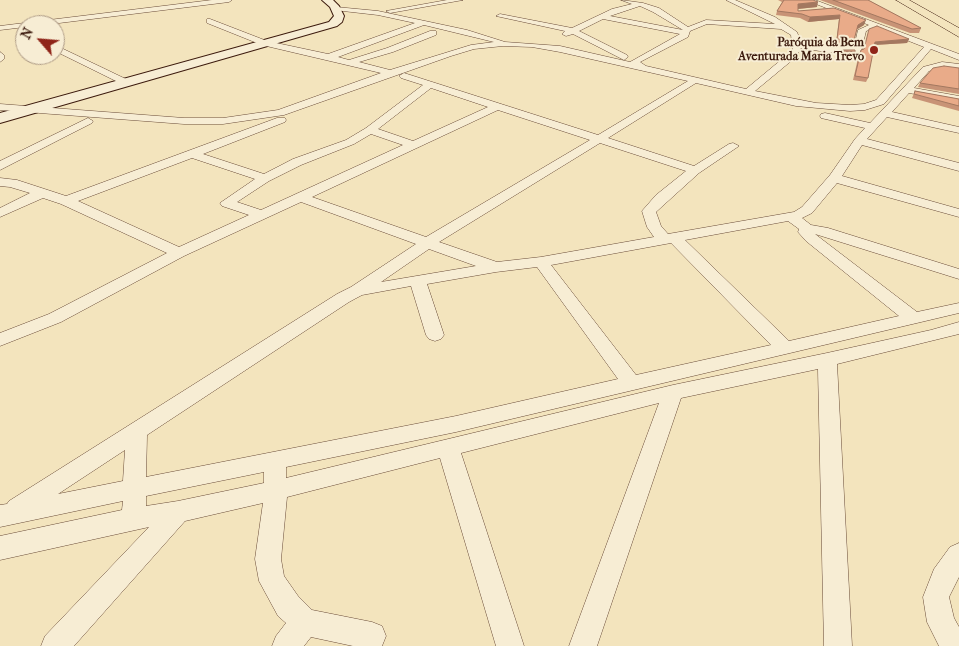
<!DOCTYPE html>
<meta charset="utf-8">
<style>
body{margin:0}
#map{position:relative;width:959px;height:646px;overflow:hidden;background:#f3e4bd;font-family:"IM FELL French Canon",serif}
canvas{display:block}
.north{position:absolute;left:15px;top:15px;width:50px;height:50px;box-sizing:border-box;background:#f7edd4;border:1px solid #ac9984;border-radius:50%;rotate:297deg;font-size:14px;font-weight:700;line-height:20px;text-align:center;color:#3c1a0d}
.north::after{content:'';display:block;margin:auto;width:18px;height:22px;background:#8f2418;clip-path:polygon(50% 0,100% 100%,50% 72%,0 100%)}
</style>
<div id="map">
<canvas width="959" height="646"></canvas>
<div class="north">N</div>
</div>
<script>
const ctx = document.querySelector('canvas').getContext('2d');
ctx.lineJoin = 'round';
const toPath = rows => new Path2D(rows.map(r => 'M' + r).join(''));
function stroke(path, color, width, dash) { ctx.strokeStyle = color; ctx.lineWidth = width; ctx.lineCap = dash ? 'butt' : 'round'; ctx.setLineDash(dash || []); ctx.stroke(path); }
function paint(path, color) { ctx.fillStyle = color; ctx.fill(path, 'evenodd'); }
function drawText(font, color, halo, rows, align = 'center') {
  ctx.font = font + ' "IM FELL French Canon",serif'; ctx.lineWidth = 4; ctx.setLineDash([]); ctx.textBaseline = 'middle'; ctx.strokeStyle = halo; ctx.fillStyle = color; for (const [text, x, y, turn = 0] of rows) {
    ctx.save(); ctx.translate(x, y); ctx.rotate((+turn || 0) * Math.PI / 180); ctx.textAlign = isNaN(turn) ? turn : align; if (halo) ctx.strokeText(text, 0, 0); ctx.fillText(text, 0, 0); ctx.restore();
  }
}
const street = toPath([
 [212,0,232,0,229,2,43,25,25,25,25,27,0,30,0,26,212,0],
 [447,0,463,0,390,13,386,11,447,0],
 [621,0,643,3,659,8,688,27,706,20,775,24,726,0,735,0,775,17,797,32,801,43,854,47,858,30,869,25,806,0,815,0,959,54,959,60,931,49,884,104,865,110,850,111,796,106,696,83,608,138,694,166,729,144,733,143,739,146,699,173,656,212,661,226,668,234,794,212,802,207,830,175,855,139,865,128,821,118,820,116,821,114,825,113,870,123,923,67,942,62,959,64,959,70,942,68,929,71,914,88,959,96,959,102,909,93,892,112,959,127,959,133,887,117,867,139,959,163,959,171,862,145,842,176,959,209,959,217,837,183,812,213,802,218,811,225,828,228,959,269,959,279,815,234,917,312,959,303,959,313,456,432,286,467,286,478,673,385,827,353,931,330,959,322,959,334,837,364,852,646,824,646,818,369,681,398,597,646,569,646,659,403,461,453,524,646,496,646,440,458,287,497,281,559,284,576,298,596,312,610,372,622,382,626,386,636,382,646,353,646,311,637,304,646,272,646,276,636,286,623,278,616,259,581,255,559,263,503,185,521,74,646,41,646,45,636,149,527,0,560,0,536,122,510,123,501,0,527,0,505,7,504,9,501,337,294,351,287,416,244,301,202,184,256,61,322,0,346,0,333,49,314,167,253,61,204,43,198,0,217,0,208,30,193,10,187,0,186,0,178,17,180,66,196,277,118,285,118,286,120,285,122,203,154,264,174,293,159,346,140,366,128,423,85,401,78,399,76,404,73,598,135,688,81,560,52,532,47,503,46,474,49,451,56,284,115,223,124,184,124,0,110,0,104,184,118,223,118,278,110,381,73,262,45,207,23,207,19,210,19,267,41,328,54,415,23,378,15,334,10,332,9,336,7,378,11,467,30,505,42,560,46,630,62,680,34,603,19,579,31,627,55,628,57,624,60,573,34,566,36,562,34,565,31,496,16,500,14,572,28,612,9,632,4,621,0],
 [640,6,653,12,683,30,610,16,640,6],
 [707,24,781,29,791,35,793,50,746,89,646,66,640,62,688,37,690,31,707,24],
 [424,25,494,42,471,45,390,70,359,62,393,52,436,35,436,31,430,31,387,48,349,60,338,57,424,25],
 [876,28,924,47,876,100,864,104,850,105,816,103,755,91,796,57,801,48,826,52,861,52,866,31,876,28],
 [431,88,488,107,413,141,378,129,431,88],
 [498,110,590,140,426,237,312,197,498,110],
 [371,134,403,145,261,210,237,202,269,181,301,165,354,144,371,134],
 [600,143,686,171,656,195,642,211,647,227,654,237,541,257,497,262,439,242,600,143],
 [192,158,255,179,220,203,222,206,249,215,179,247,78,201,192,158],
 [788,221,799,229,798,232,806,241,899,316,789,341,685,240,788,221],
 [671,243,771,345,636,375,551,265,671,243],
 [429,249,476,266,381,282,429,249],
 [537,267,618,379,456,416,146,477,147,435,349,302,362,295,411,286,426,335,429,339,435,341,441,339,444,335,427,284,496,272,537,267],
 [125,450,123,481,58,494,125,450],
 [264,472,264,483,178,501,146,506,146,496,264,472],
 [55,45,128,80,130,82,128,84,122,84,55,51,55,45],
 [0,52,4,55,4,59,0,62,0,52],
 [88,118,93,121,92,123,0,170,0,161,88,118],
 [959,543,959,577,949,597,954,618,959,627,959,646,939,646,927,622,923,597,934,569,950,547,959,543]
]);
const secondary = toPath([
 [322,0,333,0,339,6,344,16,342,22,337,26,0,123,0,113,329,22,334,16,330,7,322,0]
]);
const highway = toPath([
 [896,0,909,0,959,28,959,37,896,0]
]);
const wall = toPath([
 [778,0,813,0,817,7,798,9,798,11,834,8,864,25,857,29,853,45,836,44,839,19,808,22,800,18,776,15,777,11,782,2],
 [820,0,868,0,921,28,919,33,910,33],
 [869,29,909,39,907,43,874,45,868,78,866,82,853,80,859,54,861,50,864,49],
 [837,50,855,52,853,56,836,54],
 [959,68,959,94,918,87,920,83],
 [915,91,959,99,959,111,912,98]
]);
const shadedWall = toPath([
 [818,2,817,7,797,9,798,4],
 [840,15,839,19,808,22,810,17],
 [866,20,864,25,856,30,858,25],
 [909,39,907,43,873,45,875,42]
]);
const building = toPath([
 [784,0,813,0,818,2,798,4,798,11,834,8,866,20,858,25,854,40,837,39,840,15,810,17,802,14,777,11,784,0],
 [833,0,868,0,921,28,912,29,833,0],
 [877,26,909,39,875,42,868,78,855,76,861,50,864,49,869,29,877,26],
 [837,50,855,50,855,52,837,50],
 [944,66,959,68,959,89,920,83,933,68,944,66],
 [915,91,959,99,959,106,914,94,915,91]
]);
const markers = [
 [874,50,5,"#8f2418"]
];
const farPoinames = [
 ["Paróquia da Bem",864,43],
 ["Aventurada Maria Trevo",864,57]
];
stroke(street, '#6a4c39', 1);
stroke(secondary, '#3c1a0d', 2);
stroke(highway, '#3c1a0d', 1);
paint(street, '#f7edd4');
paint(secondary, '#f7edd4');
paint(highway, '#f3e4bd');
paint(wall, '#c89376');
paint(shadedWall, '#a37860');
paint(building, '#e9ab89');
stroke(building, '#a37860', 1);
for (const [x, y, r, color] of markers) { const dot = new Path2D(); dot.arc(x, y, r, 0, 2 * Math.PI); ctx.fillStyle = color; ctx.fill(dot); stroke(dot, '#f7edd4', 2); }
drawText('bold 12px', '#3c1a0d', '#f7edd4', farPoinames, 'right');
</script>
